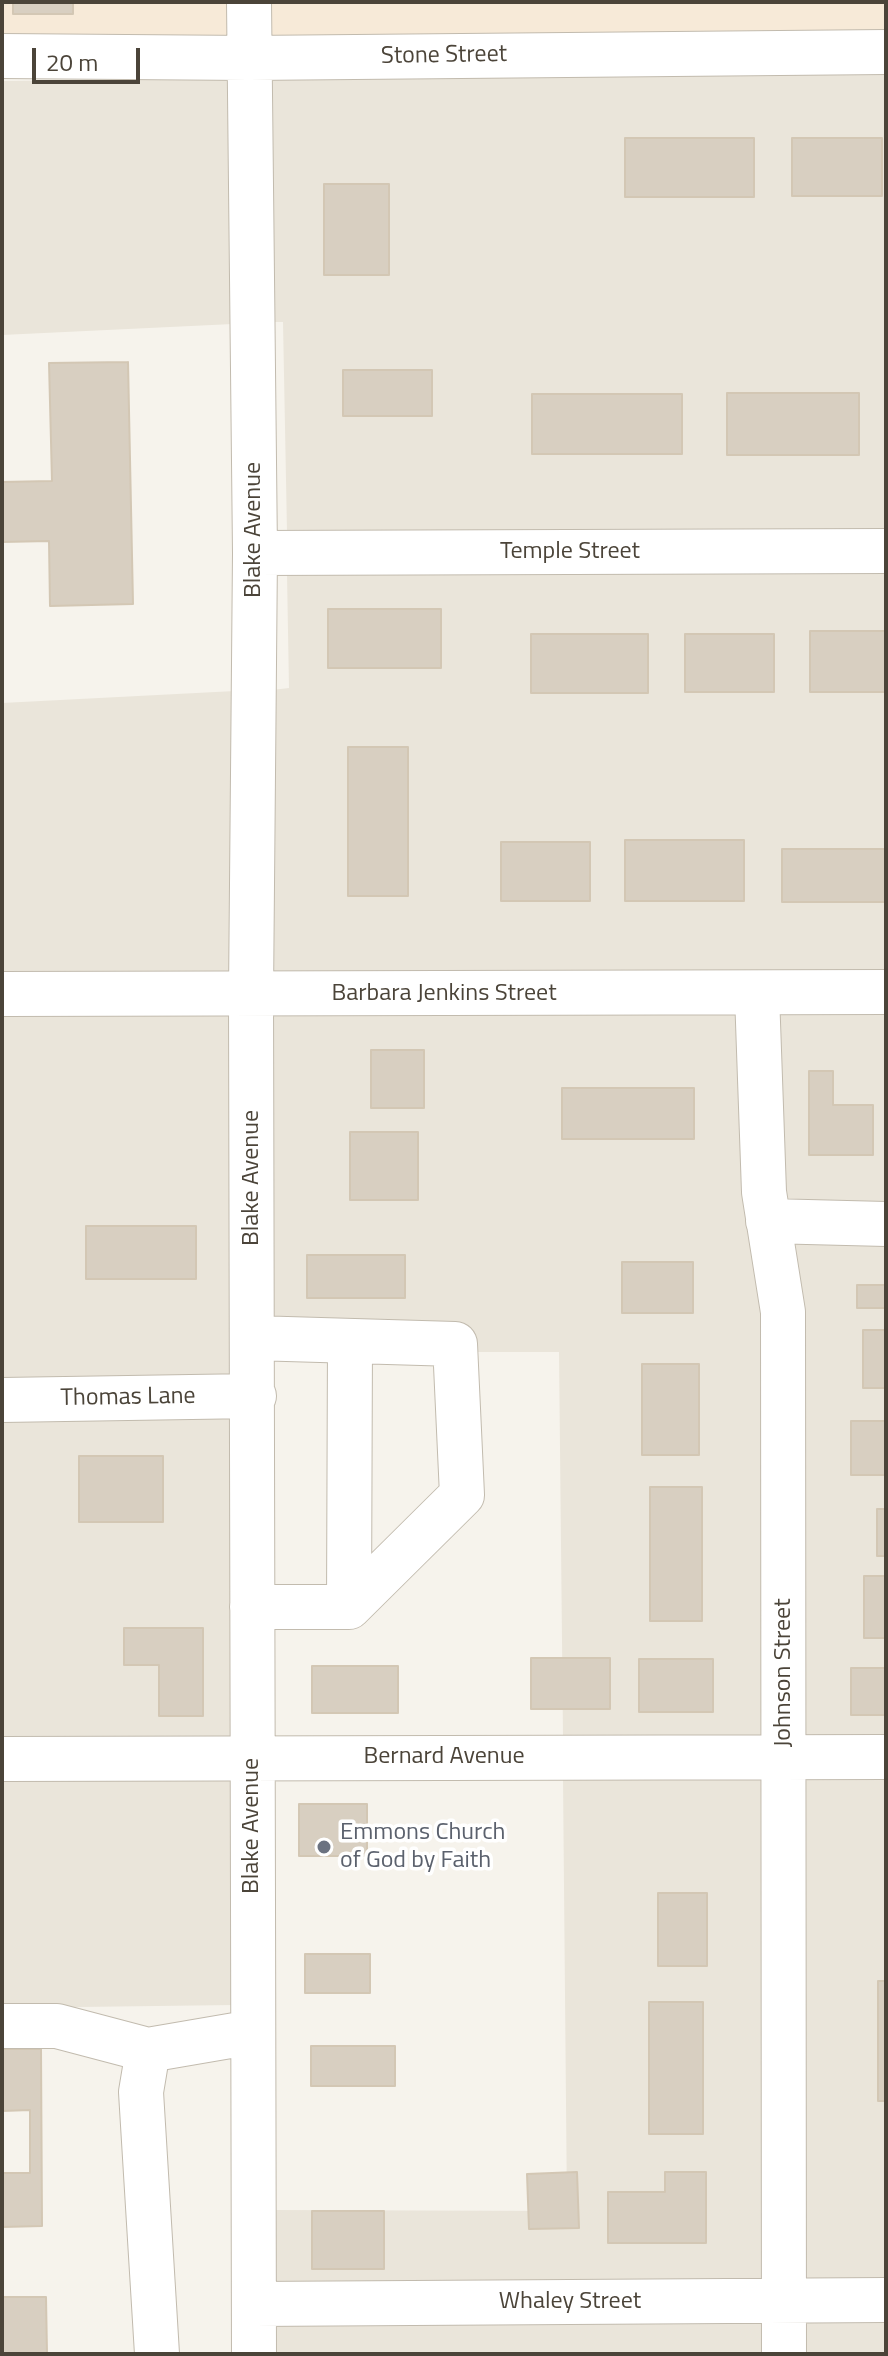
<!DOCTYPE html>
<style>
body{margin:0}
#map{position:relative;width:888px;height:2356px;overflow:hidden;background:#f6f3ec;font-family:"Titillium Web",sans-serif}
canvas{display:block}
.frame{position:absolute;inset:0;border:4px solid #4b4439;pointer-events:none}
.scale{position:absolute;left:32px;top:48px;width:108px;height:36px;box-sizing:border-box;border:4px solid #4b4439;border-top:0;padding-left:10px;font-size:24px;line-height:28px;white-space:nowrap;color:#4b4439;-webkit-text-stroke:6px #fff;paint-order:stroke}
</style>
<div id="map">
<canvas width="888" height="2356"></canvas>
<div class="frame"></div>
<div class="scale">20 m</div>
</div>
<script>
const ctx = document.querySelector('canvas').getContext('2d');
ctx.lineJoin = 'round';
function paint(path, color) { ctx.fillStyle = color; ctx.fill(path, 'evenodd'); }
const toPath = rows => new Path2D(rows.map(r => 'M' + r).join(''));
function stroke(path, color, width, dash) { ctx.strokeStyle = color; ctx.lineWidth = width; ctx.lineCap = dash ? 'butt' : 'round'; ctx.setLineDash(dash || []); ctx.stroke(path); }
function drawText(font, color, halo, rows, align = 'center') {
  ctx.font = font + ' "Titillium Web",sans-serif'; ctx.lineWidth = 7; ctx.setLineDash([]); ctx.textBaseline = 'middle'; ctx.strokeStyle = halo; ctx.fillStyle = color; for (const [text, x, y, turn = 0] of rows) {
    ctx.save(); ctx.translate(x, y); ctx.rotate((+turn || 0) * Math.PI / 180); ctx.textAlign = isNaN(turn) ? turn : align; if (halo) ctx.strokeText(text, 0, 0); ctx.fillText(text, 0, 0); ctx.restore();
  }
}
const residential = toPath([
 [886,73,886,530,287,532,283,322,270,322,268,79],
 [230,79,233,324,2,335,2,81],
 [886,572,886,972,270,973,272,690,289,688,287,574],
 [235,691,233,973,2,973,2,703],
 [2,1015,233,1015,235,1376,2,1379],
 [270,1015,739,1015,765,1314,765,1736,563,1736,559,1352,272,1352],
 [776,1015,886,1015,886,1736,802,1736],
 [235,1418,233,1736,2,1738,2,1421],
 [233,1778,234,2005,2,2008,2,1780],
 [563,1778,765,1778,765,2280,272,2283,272,2210,567,2211],
 [802,1778,886,1778,886,2279,802,2279],
 [802,2321,886,2321,886,2354,802,2354],
 [765,2322,765,2354,272,2354,272,2326]
]);
const commercial = toPath([
 [2,2,231,2,230,37,2,35],
 [268,2,886,2,886,31,268,37]
]);
const building = toPath([
 [13,2,73,2,73,14,13,14,13,2],
 [625,138,754,138,754,197,625,197,625,138],
 [792,138,882,138,882,196,792,196,792,138],
 [324,184,389,184,389,275,324,275,324,184],
 [128,362,133,604,50,606,49,541,2,542,2,482,52,481,49,363,128,362],
 [343,370,432,370,432,416,343,416,343,370],
 [727,393,859,393,859,455,727,455,727,393],
 [532,394,682,394,682,454,532,454,532,394],
 [328,609,441,609,441,668,328,668,328,609],
 [810,631,886,631,886,692,810,692,810,631],
 [531,634,648,634,648,693,531,693,531,634],
 [685,634,774,634,774,692,685,692,685,634],
 [348,747,408,747,408,896,348,896,348,747],
 [625,840,744,840,744,901,625,901,625,840],
 [501,842,590,842,590,901,501,901,501,842],
 [782,849,886,849,886,902,782,902,782,849],
 [371,1050,424,1050,424,1108,371,1108,371,1050],
 [809,1071,833,1071,833,1105,873,1105,873,1155,809,1155,809,1071],
 [562,1088,694,1088,694,1139,562,1139,562,1088],
 [350,1132,418,1132,418,1200,350,1200,350,1132],
 [86,1226,196,1226,196,1279,86,1279,86,1226],
 [307,1255,405,1255,405,1298,307,1298,307,1255],
 [886,1259,886,1308,857,1308,857,1285,886,1285,886,1259],
 [622,1262,693,1262,693,1313,622,1313,622,1262],
 [863,1330,886,1330,886,1388,863,1388,863,1330],
 [642,1364,699,1364,699,1455,642,1455,642,1364],
 [851,1421,886,1421,886,1475,851,1475,851,1421],
 [79,1456,163,1456,163,1522,79,1522,79,1456],
 [650,1487,702,1487,702,1621,650,1621,650,1487],
 [877,1509,886,1509,886,1556,877,1556,877,1509],
 [864,1576,886,1576,886,1638,864,1638,864,1576],
 [124,1628,203,1628,203,1716,159,1716,159,1665,124,1665,124,1628],
 [531,1658,610,1658,610,1709,531,1709,531,1658],
 [639,1659,713,1659,713,1712,639,1712,639,1659],
 [312,1666,398,1666,398,1713,312,1713,312,1666],
 [851,1668,886,1668,886,1715,851,1715,851,1668],
 [299,1804,367,1804,367,1856,299,1856,299,1804],
 [658,1893,707,1893,707,1966,658,1966,658,1893],
 [305,1954,370,1954,370,1993,305,1993,305,1954],
 [878,1981,886,1981,886,2101,878,2101,878,1981],
 [649,2002,703,2002,703,2134,649,2134,649,2002],
 [311,2046,395,2046,395,2086,311,2086,311,2046],
 [2,2049,41,2049,42,2226,2,2227,2,2173,30,2173,30,2110,2,2111,2,2049],
 [577,2172,579,2228,529,2229,527,2174,577,2172],
 [665,2172,706,2172,706,2243,608,2243,608,2192,665,2192,665,2172],
 [312,2211,384,2211,384,2269,312,2269,312,2211],
 [2,2297,46,2297,47,2354,2,2354,2,2297]
]);
const minor = toPath([
 [249,2,255,553,251,994,254,2354],
 [2,56,249,58,886,52],
 [255,553,886,551],
 [2,994,886,992],
 [757,994,764,1192,783,1312,784,2354],
 [768,1221,886,1224],
 [2,1400,254,1396],
 [252,1607,349,1607,462,1495,455,1344,253,1338],
 [349,1607,350,1341],
 [2,1759,886,1757],
 [2,2026,57,2026,148,2050,253,2032],
 [148,2050,141,2092,157,2354],
 [254,2304,886,2300]
]);
const markers = [
 [324,1847,8,"#6b7280"]
];
const streetNames = [
 ["Stone Street",444,56,-1],
 ["Blake Avenue",254,530,-90],
 ["Temple Street",570,552],
 ["Barbara Jenkins Street",444,994],
 ["Blake Avenue",252,1178,-90],
 ["Thomas Lane",128,1398,-1],
 ["Johnson Street",784,1673,-90],
 ["Bernard Avenue",444,1757],
 ["Blake Avenue",252,1826,-90],
 ["Whaley Street",570,2302]
];
const worshipNames = [
 ["Emmons Church",340,1833],
 ["of God by Faith",340,1861]
];
paint(residential, '#eae5da');
paint(commercial, '#f7ead8');
paint(building, '#d8cfc1');
stroke(building, '#d3c7b4', 2);
stroke(minor, '#c2bbae', 46);
stroke(minor, '#fff', 44);
for (const [x, y, r, color] of markers) { const dot = new Path2D(); dot.arc(x, y, r, 0, 2 * Math.PI); ctx.fillStyle = color; ctx.fill(dot); stroke(dot, '#fff', 3); }
drawText('24px', '#4b4439', '#fff', streetNames);
drawText('24px', '#5b616d', '#fff', worshipNames, 'left');
</script>
